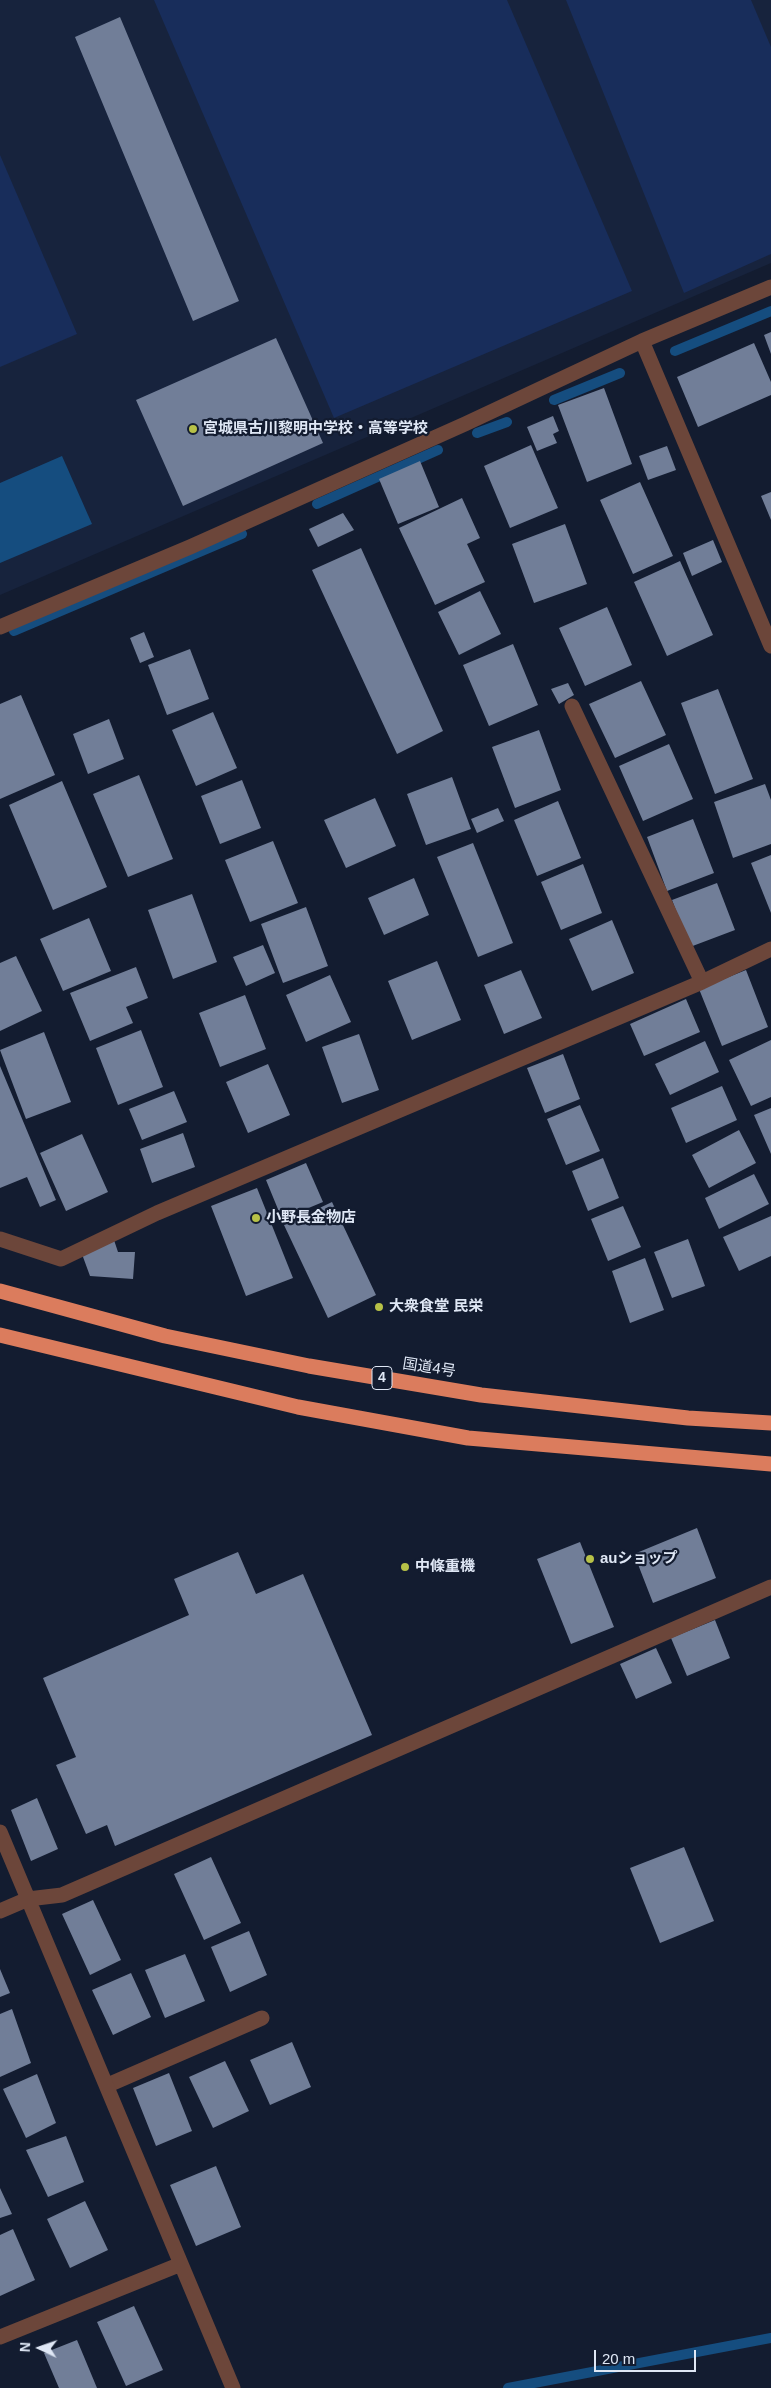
<!DOCTYPE html>
<meta charset="utf-8">
<style>
body{margin:0}
#map{position:relative;width:771px;height:2388px;overflow:hidden;background:#131c30;font-family:Helvetica,sans-serif}
canvas{display:block}
.north{position:absolute;left:15px;top:2323px;width:50px;height:50px;-webkit-text-stroke:4px #131c30;paint-order:stroke;rotate:273deg;font-size:14px;font-weight:700;line-height:20px;text-align:center;color:#dfe7f5}
.north::after{content:'';display:block;margin:auto;width:18px;height:22px;background:#dfe7f5;clip-path:polygon(50% 0,100% 100%,50% 72%,0 100%)}
.scale{position:absolute;left:594px;top:2350px;width:102px;height:22px;box-sizing:border-box;border:2px solid #dfe7f5;border-top:0;padding-left:6px;font-size:15px;line-height:18px;white-space:nowrap;color:#dfe7f5;-webkit-text-stroke:4px #131c30;paint-order:stroke}
</style>
<div id="map">
<canvas width="771" height="2388"></canvas>
<div class="north">N</div>
<div class="scale">20 m</div>
</div>
<script>
const ctx = document.querySelector('canvas').getContext('2d');
ctx.lineJoin = 'round';
function paint(path, color) { ctx.fillStyle = color; ctx.fill(path, 'evenodd'); }
const toPath = rows => new Path2D(rows.map(r => 'M' + r).join(''));
function stroke(path, color, width, dash) { ctx.strokeStyle = color; ctx.lineWidth = width; ctx.lineCap = dash ? 'butt' : 'round'; ctx.setLineDash(dash || []); ctx.stroke(path); }
function drawText(font, color, halo, rows, align = 'center') {
  ctx.font = font + ' Helvetica,"Noto Sans JP",sans-serif'; ctx.lineWidth = 4.5; ctx.setLineDash([]); ctx.textBaseline = 'middle'; ctx.strokeStyle = halo; ctx.fillStyle = color; for (const [text, x, y, turn = 0] of rows) {
    ctx.save(); ctx.translate(x, y); ctx.rotate((+turn || 0) * Math.PI / 180); ctx.textAlign = isNaN(turn) ? turn : align; if (halo) ctx.strokeText(text, 0, 0); ctx.fillText(text, 0, 0); ctx.restore();
  }
}
const built = toPath([
 [0,0,771,0,771,263,0,595]
]);
const green = toPath([
 [154,0,507,0,632,291,334,418],
 [566,0,751,0,771,47,771,254,684,293],
 [0,155,77,334,0,367]
]);
const water = toPath([
 [62,456,92,524,0,563,0,483]
]);
const stream = toPath([
 [675,351,771,311],
 [554,400,620,373],
 [477,433,507,422],
 [317,504,438,450],
 [14,631,242,534],
 [508,2388,771,2338]
]);
const building = toPath([
 [120,17,239,301,193,321,75,37],
 [771,332,771,354,764,335],
 [276,338,323,443,183,506,136,400],
 [754,343,771,382,771,395,698,427,677,377],
 [604,388,632,464,587,482,558,405],
 [553,416,559,431,553,434,557,443,537,451,527,427],
 [531,445,558,508,510,528,484,466],
 [667,446,676,470,648,480,639,456],
 [420,461,439,507,398,524,379,479],
 [640,482,673,556,633,574,600,500],
 [771,492,771,520,761,496],
 [462,498,480,538,467,544,485,582,435,605,399,528],
 [343,513,354,530,318,547,309,529],
 [565,524,587,584,534,603,512,544],
 [713,540,722,562,692,576,683,553],
 [361,548,443,731,397,754,312,570],
 [680,561,713,635,667,656,634,582],
 [480,591,501,634,459,655,438,612],
 [607,607,632,665,585,686,559,628],
 [144,632,154,657,140,663,130,638],
 [513,644,538,705,489,726,463,665],
 [190,649,209,699,167,715,148,665],
 [641,681,666,735,615,758,589,704],
 [568,683,574,695,559,704,551,689],
 [718,689,753,779,715,794,681,703],
 [21,695,55,775,0,799,0,704],
 [213,712,237,768,196,786,172,730],
 [109,719,124,759,88,774,73,734],
 [539,730,561,790,515,808,492,747],
 [669,744,693,799,643,821,619,766],
 [139,775,173,859,128,877,93,794],
 [452,777,471,829,426,845,407,794],
 [242,780,261,828,220,844,201,796],
 [62,781,107,887,53,910,9,805],
 [765,784,771,800,771,844,733,858,714,802],
 [375,798,396,846,346,868,324,820],
 [558,801,581,858,537,876,514,820],
 [498,808,504,821,477,833,471,819],
 [693,819,714,873,667,891,647,837],
 [273,841,298,903,250,922,225,860],
 [473,843,513,943,478,957,437,857],
 [771,855,771,913,751,863],
 [583,864,602,913,561,930,541,882],
 [414,878,429,915,384,935,368,898],
 [717,883,735,930,690,947,672,900],
 [192,894,217,962,173,979,148,910],
 [306,907,328,966,283,983,261,924],
 [89,918,111,971,63,991,40,939],
 [612,920,634,973,592,991,569,939],
 [263,945,275,973,246,986,233,957],
 [16,956,42,1011,0,1031,0,963],
 [437,961,461,1020,412,1040,388,981],
 [136,967,148,998,126,1007,133,1023,90,1041,70,993],
 [521,970,542,1018,504,1034,484,985],
 [746,970,768,1027,722,1046,699,989],
 [330,975,351,1022,306,1042,286,995],
 [245,995,266,1049,220,1067,199,1013],
 [686,999,700,1032,644,1056,630,1024],
 [141,1030,163,1087,118,1105,96,1048],
 [44,1032,71,1102,26,1119,0,1050],
 [359,1034,379,1090,342,1103,322,1047],
 [771,1040,771,1097,751,1106,729,1060],
 [705,1041,719,1072,670,1095,655,1064],
 [563,1054,580,1099,545,1113,527,1068],
 [268,1064,290,1115,248,1133,226,1082],
 [0,1066,56,1200,40,1207,27,1177,0,1188],
 [722,1086,737,1120,686,1143,671,1108],
 [174,1091,187,1122,142,1140,129,1109],
 [580,1105,600,1151,566,1165,547,1119],
 [771,1108,771,1154,754,1115],
 [739,1130,756,1163,709,1188,692,1155],
 [183,1133,195,1167,152,1183,140,1149],
 [82,1134,108,1192,66,1211,40,1153],
 [603,1158,619,1198,588,1211,572,1171],
 [306,1163,323,1202,282,1219,266,1180],
 [754,1174,769,1204,719,1229,705,1198],
 [257,1188,293,1278,246,1296,211,1206],
 [332,1202,376,1295,328,1318,284,1225],
 [623,1206,641,1247,608,1261,591,1219],
 [771,1216,771,1256,739,1271,723,1237],
 [112,1234,118,1252,135,1252,133,1279,90,1276,79,1246],
 [688,1239,705,1286,672,1298,654,1252],
 [645,1258,664,1310,630,1323,612,1271],
 [697,1528,716,1578,653,1603,634,1554],
 [580,1542,614,1627,571,1644,537,1559],
 [238,1552,256,1594,303,1574,372,1735,115,1846,107,1825,86,1834,56,1765,76,1757,43,1678,189,1615,174,1579],
 [715,1620,730,1658,687,1676,671,1638],
 [656,1648,672,1683,636,1699,620,1664],
 [37,1798,58,1849,31,1861,11,1810],
 [684,1847,714,1921,660,1943,630,1868],
 [211,1857,241,1923,204,1940,174,1874],
 [93,1900,121,1960,90,1975,62,1914],
 [249,1931,267,1975,230,1992,211,1947],
 [185,1954,205,2001,165,2018,145,1970],
 [0,1969,10,1993,0,1997],
 [131,1973,151,2017,113,2035,92,1990],
 [12,2009,31,2063,0,2077,0,2014],
 [292,2042,311,2087,270,2105,250,2060],
 [225,2061,249,2111,213,2128,189,2077],
 [169,2073,192,2131,156,2146,133,2088],
 [37,2074,56,2123,26,2138,3,2089],
 [66,2136,84,2182,48,2197,26,2150],
 [216,2166,241,2227,196,2246,170,2185],
 [0,2188,12,2214,0,2218],
 [85,2201,108,2250,70,2268,47,2219],
 [13,2229,35,2280,0,2296,0,2235],
 [134,2306,163,2370,126,2386,97,2322],
 [77,2340,97,2388,59,2388,44,2353]
]);
const lane = toPath([
 [108,2085,262,2018]
]);
const street = toPath([
 [642,341,771,646],
 [0,627,190,547,465,424,642,341,771,287],
 [572,706,702,982],
 [0,1239,61,1259,157,1213,702,982,771,949],
 [0,1832,233,2388],
 [0,1911,28,1899,62,1895,771,1587],
 [0,2337,181,2264]
]);
const highway = toPath([
 [0,1291,165,1336,309,1366,481,1395,688,1418,771,1423],
 [0,1335,298,1407,468,1438,771,1464]
]);
const markers = [
 [193,429,5,"#b7c147"],
 [256,1218,5,"#b7c147"],
 [379,1307,5,"#b7c147"],
 [590,1559,5,"#b7c147"],
 [405,1567,5,"#b7c147"]
];
const shields = [
 [382,1378,20]
];
const shieldNames = [
 ["4",382,1378]
];
const poiNames = [
 ["宮城県古川黎明中学校・高等学校",203,429],
 ["小野長金物店",266,1218],
 ["大衆食堂 民栄",389,1307],
 ["auショップ",600,1559],
 ["中條重機",415,1567]
];
const streetNames = [
 ["国道4号",429,1368,9]
];
paint(built, '#17233d');
paint(green, '#182d5b');
paint(water, '#154d7f');
stroke(stream, '#154d7f', 10);
paint(building, '#717e98');
stroke(lane, '#6c463a', 15);
stroke(street, '#6c463a', 15);
stroke(highway, '#db7c5d', 15);
for (const [x, y, r, color] of markers) { const dot = new Path2D(); dot.arc(x, y, r, 0, 2 * Math.PI); ctx.fillStyle = color; ctx.fill(dot); stroke(dot, '#131c30', 2); }
for (const [x, y, w] of shields) { const box = new Path2D(); box.roundRect(x - w / 2, y - 11.5, w, 23, 4); ctx.fillStyle = '#131c30'; ctx.fill(box); stroke(box, '#dfe7f5', 1); }
drawText('bold 14px', '#dfe7f5', null, shieldNames);
drawText('bold 15px', '#dfe7f5', '#131c30', poiNames, 'left');
drawText('15px', '#dfe7f5', '#131c30', streetNames);
</script>
